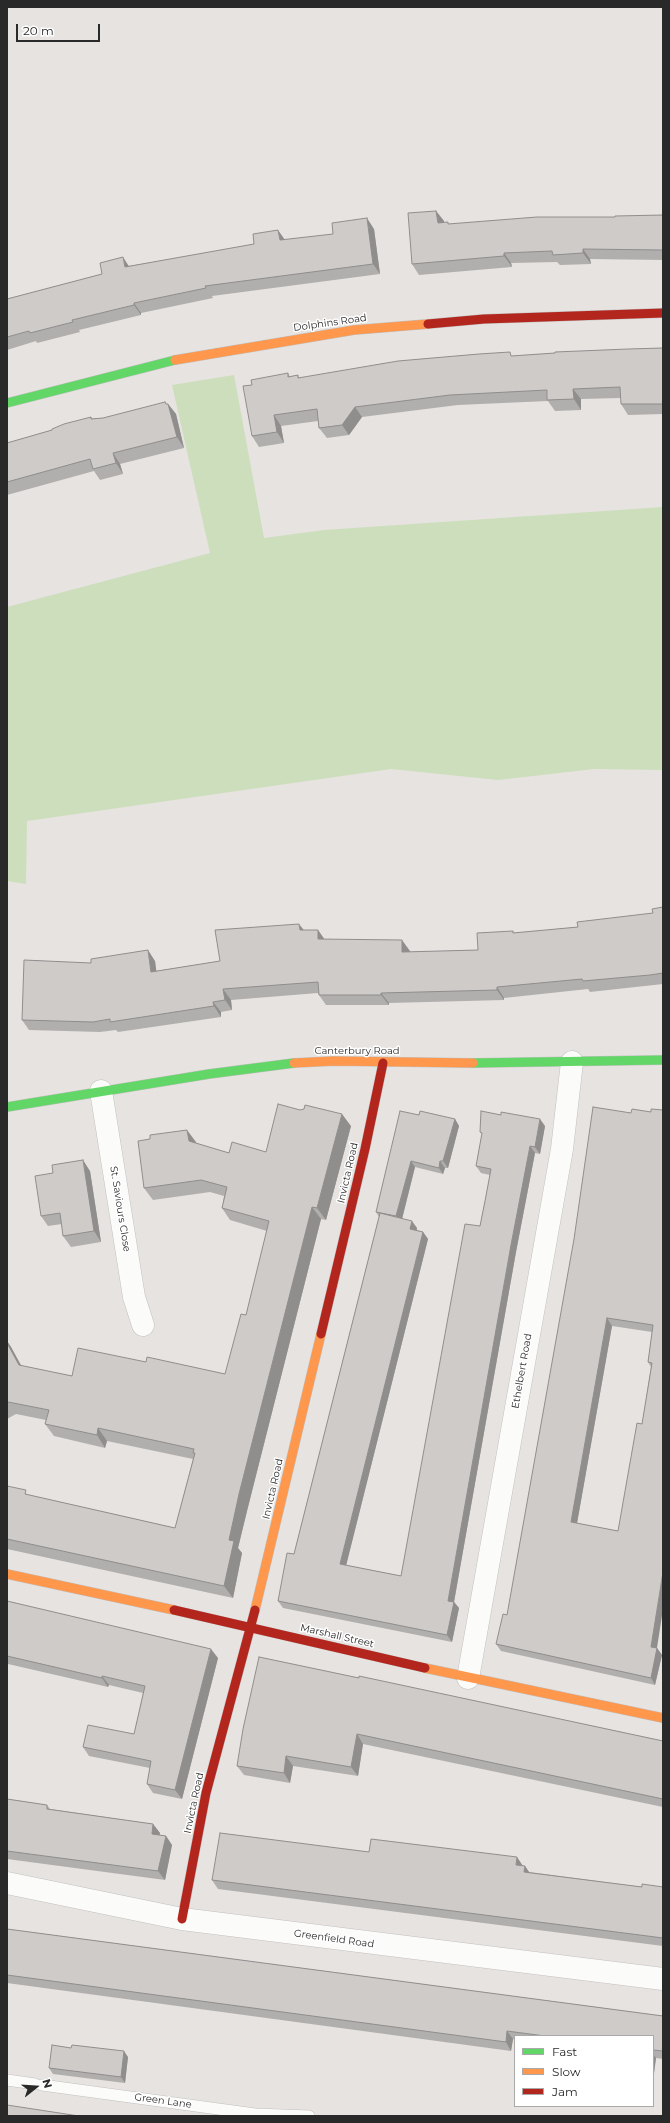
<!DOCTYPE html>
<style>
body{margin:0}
#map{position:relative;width:670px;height:2123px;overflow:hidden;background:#e7e3e0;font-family:Montserrat,sans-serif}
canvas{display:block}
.frame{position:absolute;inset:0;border:8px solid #292929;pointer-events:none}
.legend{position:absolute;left:514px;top:2035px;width:140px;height:72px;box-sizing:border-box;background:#fff;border:1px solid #a9a9a9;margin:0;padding:5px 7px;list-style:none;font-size:12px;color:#292929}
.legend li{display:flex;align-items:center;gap:8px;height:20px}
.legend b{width:20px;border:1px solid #a9a9a9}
.north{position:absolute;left:16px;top:2067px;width:40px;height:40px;-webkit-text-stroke:3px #fff;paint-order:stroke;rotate:73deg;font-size:11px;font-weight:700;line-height:16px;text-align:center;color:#292929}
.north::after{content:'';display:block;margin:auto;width:14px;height:18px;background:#292929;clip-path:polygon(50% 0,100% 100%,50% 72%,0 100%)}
.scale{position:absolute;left:16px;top:24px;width:84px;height:18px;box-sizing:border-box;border:2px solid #292929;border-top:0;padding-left:5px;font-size:12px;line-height:14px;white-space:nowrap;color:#292929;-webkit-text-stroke:3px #fff;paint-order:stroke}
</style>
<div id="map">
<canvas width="670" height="2123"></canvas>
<div class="frame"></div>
<ul class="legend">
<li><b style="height:5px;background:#63d668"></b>Fast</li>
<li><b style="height:5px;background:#ff974d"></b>Slow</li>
<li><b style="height:5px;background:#b3261e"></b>Jam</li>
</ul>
<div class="north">N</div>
<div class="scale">20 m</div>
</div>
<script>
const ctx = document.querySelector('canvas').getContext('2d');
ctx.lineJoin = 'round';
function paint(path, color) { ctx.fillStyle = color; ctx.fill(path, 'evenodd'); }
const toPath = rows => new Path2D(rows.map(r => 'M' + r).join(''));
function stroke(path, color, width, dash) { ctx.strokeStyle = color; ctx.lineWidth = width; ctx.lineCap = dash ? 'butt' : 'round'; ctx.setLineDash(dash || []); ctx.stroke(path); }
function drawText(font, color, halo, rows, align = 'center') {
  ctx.font = font + ' Montserrat,sans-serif'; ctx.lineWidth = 3; ctx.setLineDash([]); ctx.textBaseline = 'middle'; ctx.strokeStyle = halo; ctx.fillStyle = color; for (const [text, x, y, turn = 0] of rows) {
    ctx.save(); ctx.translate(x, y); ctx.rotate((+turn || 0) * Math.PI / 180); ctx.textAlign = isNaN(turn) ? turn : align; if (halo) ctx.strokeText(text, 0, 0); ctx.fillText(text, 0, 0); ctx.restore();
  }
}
const green = toPath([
 [234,375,264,538,324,530,663,507,663,770,594,769,498,780,391,769,27,821,26,884,7,881,7,607,210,553,172,385]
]);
const lane = toPath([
 [7,2080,35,2084],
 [42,2085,255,2114,309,2116]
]);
const street = toPath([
 [101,1091,134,1297,143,1325],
 [468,1678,562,1149,572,1062],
 [7,1883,182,1919,663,1979]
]);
const fast = toPath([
 [7,403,175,360],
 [473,1063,663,1060],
 [7,1107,209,1074,294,1063]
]);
const slow = toPath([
 [175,360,354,330,428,324],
 [294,1063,334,1061,473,1063],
 [7,1574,174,1610],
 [255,1610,321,1334],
 [425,1668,663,1718]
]);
const jam = toPath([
 [428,324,484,319,663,313],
 [321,1334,365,1149,383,1063],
 [174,1610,425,1668],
 [182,1919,206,1793,255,1610]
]);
const wall = toPath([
 [436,211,444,221,444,223,449,224,663,215,663,260,590,259,591,264,560,265,557,262,511,263,512,267,419,275,412,264],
 [374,229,380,274,212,296,213,298,141,313,141,315,79,330,80,332,37,343,36,341,7,350,7,299,102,274,129,266,285,240],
 [663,348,663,414,628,415,621,404,621,398,581,399,581,410,555,411,548,401,458,405,362,417,349,435,327,438,319,428,318,421,281,426,284,443,259,447,252,436,252,385,288,373,290,377,298,375,299,378,513,356],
 [168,404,176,414,184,448,120,464,123,474,100,480,94,471,7,495,7,443,52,430,91,417,93,419,103,418],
 [663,907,663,984,590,992,588,989,504,998,504,1000,389,1003,389,1005,326,1005,319,995,318,993,231,1000,232,1010,221,1012,221,1017,118,1032,116,1030,100,1032,29,1030,22,1020,91,963,155,961,156,971,220,961,303,930,318,930,324,939,410,951,410,952,478,950,513,931,514,933,578,927,653,913],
 [651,1112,657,1648,662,1655,655,1685,501,1651,496,1644,507,1615,631,1113],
 [612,1326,652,1332,648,1362,651,1367,642,1424,618,1531,577,1523],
 [419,1115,455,1119,459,1126,448,1168,445,1168,443,1174,415,1167,402,1219,417,1228,417,1230,423,1232,428,1239,346,1565,401,1576,480,1226,485,1201,490,1175,481,1173,476,1166,482,1134,480,1132,545,1126,540,1154,535,1153,516,1252,454,1602,459,1608,452,1642,283,1608,278,1601,294,1554,379,1217,376,1212],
 [351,1126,326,1220,321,1219,248,1507,238,1548,242,1553,233,1598,7,1549,7,1486,29,1495,175,1528,193,1459,107,1441,105,1448,54,1436,45,1424,46,1420,16,1414,7,1419,7,1341,11,1347,21,1366,72,1376,146,1362,225,1374,246,1315,267,1231,230,1220,222,1208,224,1196,210,1192,153,1200,144,1188,196,1142,196,1143,229,1153,266,1152],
 [90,1171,101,1242,71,1247,63,1236,62,1224,48,1226,41,1216],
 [7,1601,218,1658,182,1799,153,1793,147,1784,150,1768,89,1756,83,1747,134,1734,143,1693,109,1685,108,1687,8,1664,7,1666],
 [359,1678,663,1741,663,1807,363,1744,358,1776,293,1766,290,1783,244,1775,237,1766],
 [7,1799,47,1805,50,1809,153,1824,160,1833,159,1835,166,1836,172,1845,165,1880,7,1859],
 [523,1866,525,1866,529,1872,642,1887,663,1887,663,1946,218,1889,212,1880],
 [7,1929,663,2016,663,2059,656,2058,654,2073,653,2073,653,2036,515,2036,515,2040,513,2039,511,2051,7,1983],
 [128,2057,125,2083,53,2074,49,2068]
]);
const shadedWall = toPath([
 [436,211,444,221,445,234,438,223],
 [367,218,374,229,380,274,373,264],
 [278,230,285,240,280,240],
 [583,249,590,259,591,264,583,253],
 [504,253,511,263,512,267,504,256],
 [123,257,130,268,125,267],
 [134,303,141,313,141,315,134,305],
 [573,389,581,399,581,410,574,399],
 [165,402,169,408,168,404,176,414,184,448,177,437],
 [355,407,362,417,349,435,342,425],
 [274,415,281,426,284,443,277,432],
 [113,453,120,464,123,474,116,463],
 [299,924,307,934,300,930],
 [318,930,325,940,318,939],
 [402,940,410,951,410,962,402,952],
 [148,950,155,961,158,983,151,972],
 [497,987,504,998,504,1000,497,990],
 [223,989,231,1000,232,1010,225,1000],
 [381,993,389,1003,389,1005,381,995],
 [213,1002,221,1012,221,1017,214,1006],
 [342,1114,351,1126,326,1220,317,1208],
 [455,1119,459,1126,448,1168,443,1161],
 [540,1119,545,1126,540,1154,535,1147],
 [187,1130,196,1142,198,1154,189,1141],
 [530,1146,535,1153,516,1252,454,1602,459,1608,452,1642,447,1635,448,1601,511,1245],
 [83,1160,90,1171,101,1242,94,1231],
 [411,1161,415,1167,401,1223,396,1216],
 [440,1161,445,1168,443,1174,439,1168],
 [312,1207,321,1219,248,1507,238,1548,242,1553,233,1598,224,1586,229,1540,239,1494],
 [412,1221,417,1228,415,1235,410,1229],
 [423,1232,428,1239,345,1570,340,1564],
 [607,1318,612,1326,576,1529,571,1522],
 [7,1341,11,1347,28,1378,19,1365,7,1343],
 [98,1428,107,1441,105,1448,97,1435],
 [663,1572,663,1609,657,1648,662,1655,655,1685,651,1678,651,1647],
 [211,1649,218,1658,182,1799,175,1790],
 [102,1676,109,1685,108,1687,102,1678],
 [357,1734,363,1744,358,1776,351,1767],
 [286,1756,293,1766,290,1783,284,1773],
 [153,1824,160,1833,158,1843,152,1834],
 [166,1836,172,1845,165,1880,158,1871],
 [517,1857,523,1866,516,1865],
 [525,1866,531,1875,524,1872],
 [507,2031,513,2039,511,2051,506,2042],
 [124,2051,128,2057,125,2083,121,2077],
 [653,2054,656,2058,654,2073,653,2071]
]);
const building = toPath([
 [436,211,438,223,448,222,448,224,537,217,615,217,615,216,663,215,663,250,583,249,583,253,553,255,552,251,504,253,504,256,412,264,408,213,436,211],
 [367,218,373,264,205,286,206,288,134,303,134,305,72,320,73,322,30,333,29,331,7,337,7,299,102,274,100,263,123,257,125,267,254,244,253,234,278,230,280,240,333,234,332,223,367,218],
 [663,348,663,404,621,404,620,387,573,389,574,399,547,400,547,390,450,395,355,407,342,425,319,428,317,409,274,415,277,432,252,436,243,386,252,385,251,380,288,373,288,377,298,375,298,378,398,361,479,354,510,352,511,356,555,353,555,352,628,349,663,348],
 [165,402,166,404,168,404,177,437,113,453,116,463,93,469,90,459,7,482,7,443,52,430,52,429,64,424,91,417,91,419,103,418,165,402],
 [663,907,663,973,650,975,583,981,582,979,497,987,497,990,381,993,381,995,319,995,318,982,223,989,225,1000,213,1002,214,1006,110,1022,110,1019,93,1022,22,1020,24,960,91,963,91,959,148,950,151,972,220,961,215,930,299,924,300,930,318,930,318,939,402,940,402,952,478,950,477,933,513,931,513,933,578,927,577,922,653,913,652,909,663,907],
 [278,1104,300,1110,304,1109,305,1105,342,1114,317,1208,312,1207,239,1494,229,1540,234,1541,224,1586,7,1539,7,1486,26,1490,25,1494,175,1528,195,1453,193,1453,194,1449,98,1428,97,1435,45,1424,49,1410,8,1402,7,1402,7,1343,19,1365,72,1376,78,1348,146,1362,147,1357,225,1374,241,1314,246,1315,269,1221,222,1208,227,1187,201,1180,144,1188,138,1141,150,1139,150,1135,187,1130,189,1141,229,1153,232,1142,266,1152,278,1104],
 [593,1107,631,1113,632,1109,651,1112,651,1109,663,1110,663,1572,651,1647,657,1648,651,1678,496,1644,503,1614,507,1615,574,1239,593,1107],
 [607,1318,653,1325,648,1362,652,1363,642,1424,637,1423,618,1531,571,1522,607,1318],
 [400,1111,419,1115,420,1111,455,1119,443,1161,440,1161,439,1168,411,1161,396,1216,376,1212,400,1111],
 [481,1111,501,1115,501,1112,540,1119,535,1147,530,1146,511,1245,448,1601,454,1602,447,1635,278,1601,287,1553,294,1554,380,1213,412,1221,410,1229,423,1232,340,1564,401,1576,465,1224,480,1226,485,1201,491,1169,476,1166,482,1133,480,1132,481,1111],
 [83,1160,94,1231,63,1236,60,1213,41,1216,35,1176,53,1173,52,1165,83,1160],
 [7,1601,211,1649,175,1790,147,1784,151,1761,83,1747,88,1725,134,1734,145,1686,102,1676,102,1678,7,1656,7,1601],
 [259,1657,359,1678,359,1676,663,1741,663,1799,357,1734,351,1767,286,1756,284,1773,237,1766,243,1729,259,1657],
 [7,1799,47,1805,47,1809,153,1824,152,1834,166,1836,158,1871,7,1851,7,1799],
 [220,1833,369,1852,371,1839,517,1857,516,1865,525,1866,524,1872,642,1887,642,1884,663,1887,663,1938,212,1880,220,1833],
 [7,1929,663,2016,663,2051,653,2050,653,2036,545,2036,507,2031,506,2042,7,1975,7,1929],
 [52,2045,71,2048,72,2045,124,2051,121,2077,49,2068,52,2045],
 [7,2105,79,2116,7,2116,7,2105]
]);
const streetNames = [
 ["Dolphins Road",330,323,-8],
 ["Canterbury Road",357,1051],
 ["Invicta Road",348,1173,-77],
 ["St. Saviours Close",120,1209,81],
 ["Ethelbert Road",522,1371,-80],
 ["Invicta Road",273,1489,-77],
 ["Marshall Street",337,1636,13],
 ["Invicta Road",194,1803,-78],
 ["Greenfield Road",334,1939,8],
 ["Green Lane",163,2101,8]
];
paint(green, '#ccdebc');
stroke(lane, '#c1c0c0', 12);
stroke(street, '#c1c0c0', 23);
stroke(fast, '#c1c0c0', 10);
stroke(slow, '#c1c0c0', 10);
stroke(jam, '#c1c0c0', 10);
stroke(lane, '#fbfbfa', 11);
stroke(street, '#fbfbfa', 22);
stroke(fast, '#63d668', 9);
stroke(slow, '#ff974d', 9);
stroke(jam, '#b3261e', 9);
paint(wall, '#b1afad');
paint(shadedWall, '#908e8d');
paint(building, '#cecbc9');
stroke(building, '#908e8d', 1);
drawText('10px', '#292929', '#fff', streetNames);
</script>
